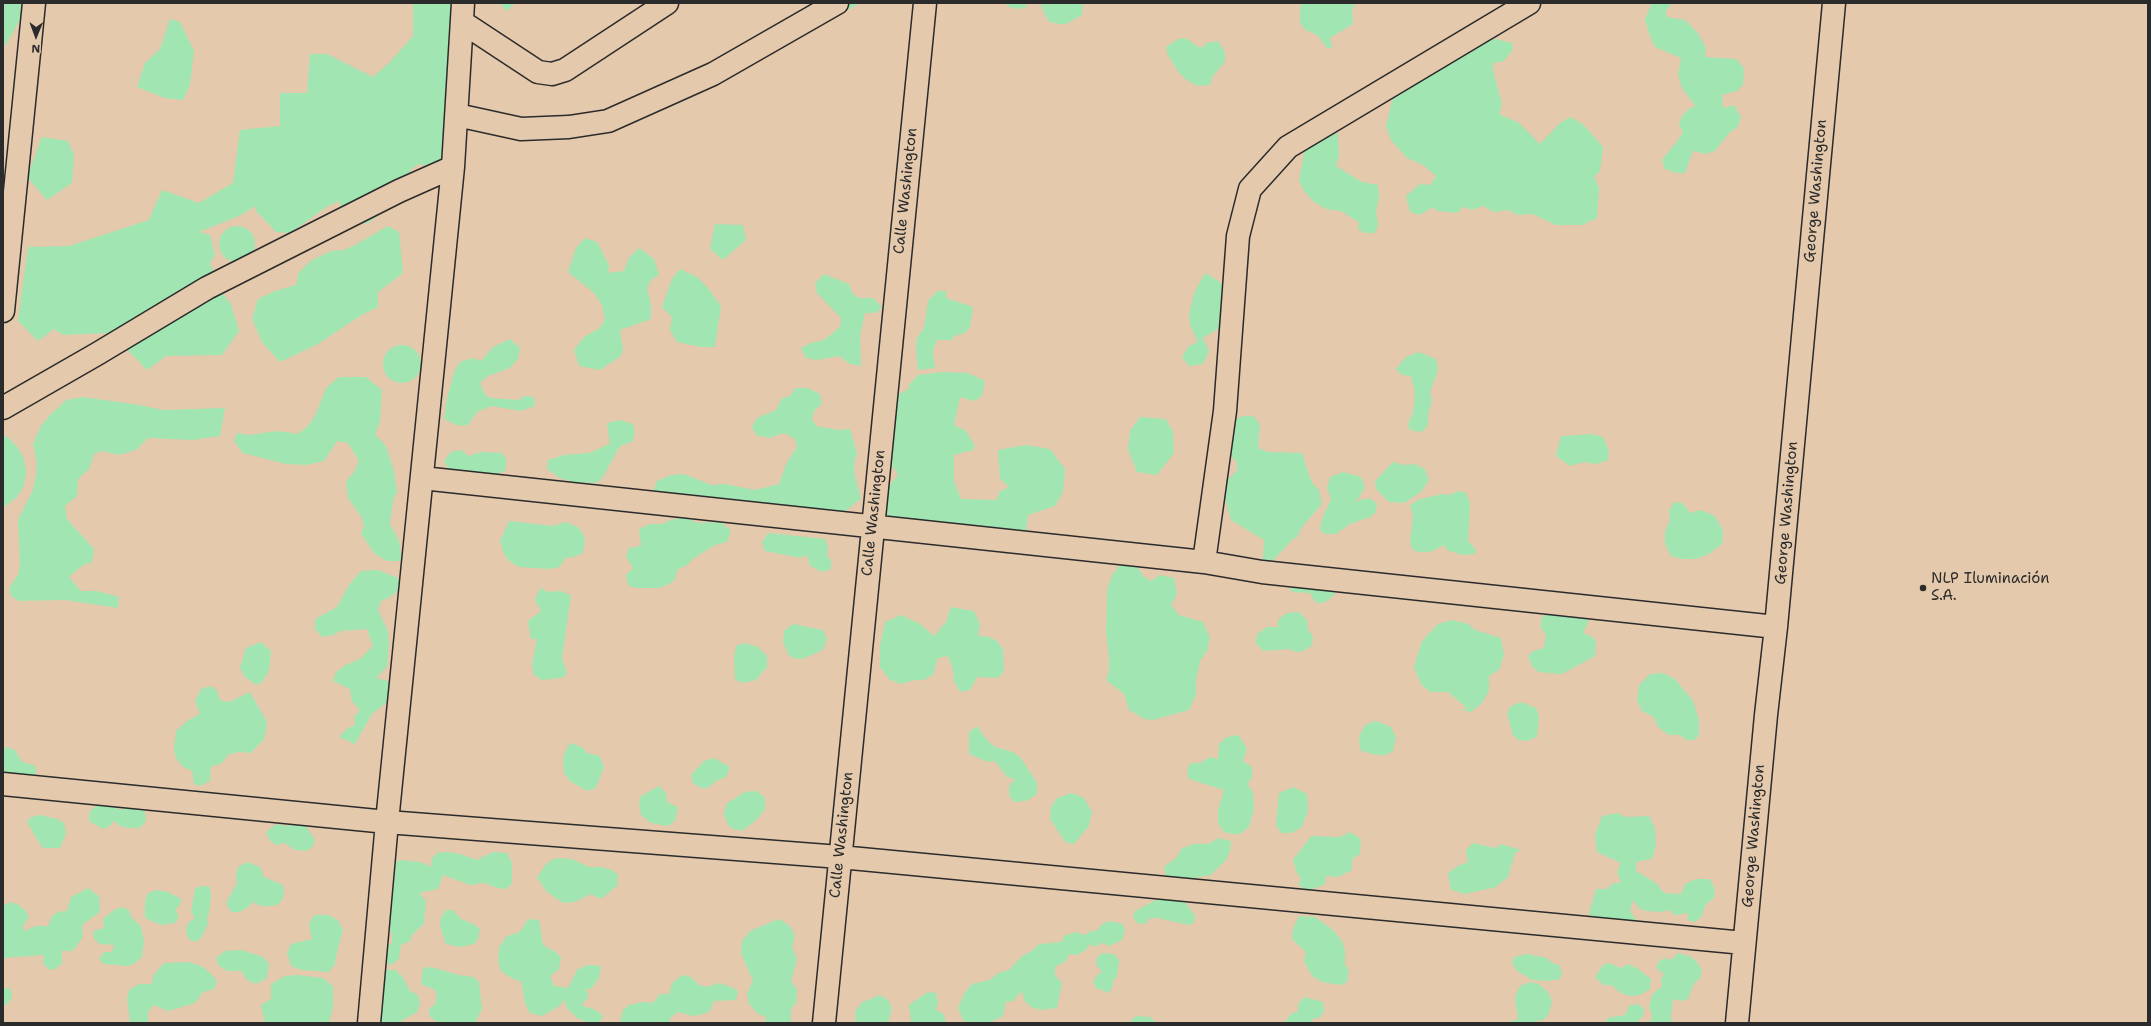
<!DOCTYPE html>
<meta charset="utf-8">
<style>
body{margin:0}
#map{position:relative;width:2151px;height:1026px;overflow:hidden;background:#e4c9ac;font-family:"Shantell Sans",sans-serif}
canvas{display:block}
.frame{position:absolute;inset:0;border:4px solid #2b2b2b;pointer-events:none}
.north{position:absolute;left:16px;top:16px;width:40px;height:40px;-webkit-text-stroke:3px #e4c9ac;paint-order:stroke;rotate:181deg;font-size:11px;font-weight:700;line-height:16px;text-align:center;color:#2b2b2b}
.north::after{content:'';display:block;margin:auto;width:14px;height:18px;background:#2b2b2b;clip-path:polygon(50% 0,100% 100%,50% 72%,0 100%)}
</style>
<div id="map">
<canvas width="2151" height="1026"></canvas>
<div class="frame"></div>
<div class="north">N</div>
</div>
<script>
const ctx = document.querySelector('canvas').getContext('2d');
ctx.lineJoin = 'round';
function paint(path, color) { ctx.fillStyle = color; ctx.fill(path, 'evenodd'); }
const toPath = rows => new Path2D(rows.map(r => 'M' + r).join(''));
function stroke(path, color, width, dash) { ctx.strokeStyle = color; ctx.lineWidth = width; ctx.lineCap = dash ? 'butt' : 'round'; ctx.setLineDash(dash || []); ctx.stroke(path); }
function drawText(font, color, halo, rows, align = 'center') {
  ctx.font = font + ' "Shantell Sans",sans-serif'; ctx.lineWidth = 3; ctx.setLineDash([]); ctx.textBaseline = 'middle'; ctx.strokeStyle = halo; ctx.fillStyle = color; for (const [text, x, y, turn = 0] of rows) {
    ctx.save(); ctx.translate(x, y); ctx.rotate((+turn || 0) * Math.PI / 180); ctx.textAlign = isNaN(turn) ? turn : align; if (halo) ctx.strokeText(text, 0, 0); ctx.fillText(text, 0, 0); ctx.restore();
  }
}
const green = toPath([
 [3,3,23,3,20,20,5,46,3,45],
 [413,3,451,3,451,52,447,67,458,60,457,163,431,167,419,164,410,170,413,180,380,205,379,215,368,223,356,224,341,209,340,201,328,206,290,233,276,232,256,211,256,206,239,216,199,232,210,235,215,255,210,263,223,294,231,304,239,331,222,355,166,356,147,370,111,333,63,335,54,329,38,341,18,321,28,247,69,246,149,220,162,190,199,203,233,183,240,130,280,126,280,93,307,93,310,54,327,54,373,77,389,63,413,36],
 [499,3,515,3,507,11],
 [816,3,860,3,834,18,826,20],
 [1005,3,1026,3,1027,7,1018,9,1009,7],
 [1040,3,1083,3,1082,15,1066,24,1057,24,1048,21],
 [1303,3,1355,3,1352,10,1353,24,1330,38,1332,47,1328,49,1317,35,1304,29,1300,22,1300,6],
 [1652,3,1672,3,1666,11,1667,17,1685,20,1698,33,1706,48,1705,57,1736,59,1744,68,1743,85,1737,91,1722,95,1723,108,1734,105,1741,117,1738,127,1729,133,1715,151,1705,154,1693,151,1685,173,1676,173,1665,169,1662,160,1678,140,1683,132,1679,124,1682,116,1691,107,1696,107,1682,88,1678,75,1681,58,1655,47,1649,34,1645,19],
 [170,19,180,22,194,51,190,85,183,100,165,98,137,87,145,63,160,49],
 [1186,38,1198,47,1204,47,1206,43,1218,41,1225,52,1225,62,1212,77,1210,85,1198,86,1188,81,1179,73,1167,53,1166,47,1178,39],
 [1491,38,1512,43,1513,49,1504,61,1493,63,1493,70,1502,104,1499,114,1519,123,1540,144,1560,123,1571,117,1584,125,1603,147,1600,171,1594,177,1599,188,1597,218,1582,225,1556,225,1532,214,1518,215,1508,210,1494,212,1483,206,1472,210,1463,207,1457,213,1437,211,1433,207,1420,215,1410,212,1406,196,1420,184,1431,185,1436,176,1423,165,1407,158,1391,140,1386,126,1393,97,1408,79],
 [1338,133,1339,156,1336,166,1362,182,1378,185,1379,198,1376,211,1378,225,1375,233,1364,233,1358,229,1359,222,1352,218,1341,211,1326,209,1314,202,1304,191,1299,181,1304,152,1326,135],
 [42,137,68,141,74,155,72,183,47,200,27,177],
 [715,224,743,225,746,240,723,260,710,249],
 '219 244a18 18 0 1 1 36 0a18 18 0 1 1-36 0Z',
 [388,226,399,232,403,273,378,292,378,307,360,316,318,344,280,362,262,342,252,319,258,299,275,291,296,285,299,272,312,260,331,251,344,250,357,244],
 [585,238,597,242,609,265,608,273,624,271,629,258,639,248,654,259,659,275,651,280,647,288,651,305,651,319,620,330,623,350,620,357,600,370,579,366,574,350,584,337,600,328,605,319,602,305,594,293,568,272,576,248],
 [680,269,697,277,707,287,721,306,715,347,701,347,677,342,670,330,672,317,662,307,672,279],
 [1205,273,1217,280,1230,291,1231,305,1218,329,1203,338,1209,351,1203,364,1189,366,1182,357,1189,346,1198,342,1190,325,1189,314,1195,291],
 [824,274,849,284,852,293,859,298,873,298,882,307,876,313,865,313,860,336,861,366,850,364,839,356,817,360,806,358,801,348,811,343,824,340,840,327,841,318,817,293,815,283],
 [937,291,946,291,946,298,973,307,970,327,965,333,954,336,952,340,937,340,933,351,935,368,918,370,916,350,917,338,924,328,928,301],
 [510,339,520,348,518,359,510,368,488,376,480,383,485,394,490,398,518,400,525,396,534,397,535,406,520,411,492,406,477,412,468,425,459,426,444,419,447,398,455,370,460,362,473,358,481,361,493,347],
 '383 364a19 19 0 1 1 38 0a19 19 0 1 1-38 0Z',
 [1419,352,1436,359,1438,370,1430,392,1432,400,1428,415,1428,425,1422,432,1410,430,1408,424,1413,413,1415,393,1411,376,1402,375,1396,369,1406,357],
 [941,372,968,373,985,381,982,396,974,401,960,397,954,425,966,431,975,446,973,450,954,455,954,481,961,499,997,500,999,492,1009,487,1000,479,998,450,1026,445,1050,449,1065,469,1063,492,1055,506,1028,515,1026,534,985,540,974,549,893,531,880,510,885,491,898,475,886,456,892,397,909,389,909,385,918,375],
 [339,377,366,377,382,390,380,422,375,434,386,446,394,471,397,492,393,500,390,524,399,541,402,561,387,561,375,554,361,534,364,527,362,518,348,498,346,481,354,472,359,461,348,443,337,441,324,461,306,465,286,464,243,453,234,441,237,433,249,435,277,431,298,434,307,427,315,416,326,388],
 [795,388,808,388,820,394,822,404,814,411,812,419,816,426,839,430,850,429,857,453,854,464,855,477,861,498,838,518,660,508,653,491,657,481,671,475,683,474,712,485,725,484,754,490,779,484,786,464,797,447,795,439,784,433,769,438,756,435,752,427,757,418,776,410,782,398,790,396],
 [83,397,139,405,163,410,225,408,220,436,193,440,148,438,136,450,119,455,102,451,94,454,89,469,78,479,77,496,65,506,67,519,94,549,92,562,82,566,69,577,81,591,97,591,119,597,118,608,65,600,19,601,11,596,9,588,18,575,20,563,18,520,32,492,36,476,37,462,33,444,41,426,50,415,66,400],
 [1243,416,1253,416,1260,424,1258,448,1268,452,1302,453,1309,475,1313,484,1319,490,1322,504,1302,527,1297,537,1293,539,1262,572,1264,540,1231,520,1223,491,1226,481,1237,471,1237,463,1225,448,1227,423],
 [1140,417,1166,419,1173,432,1174,453,1157,475,1137,472,1128,449,1130,431],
 [619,420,633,424,635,434,632,442,622,445,618,449,603,477,596,483,573,482,560,478,547,469,548,460,564,455,589,453,610,444,607,423],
 [1592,434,1603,437,1609,451,1608,460,1596,464,1584,462,1570,466,1556,456,1561,436],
 [3,435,9,438,18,448,24,459,26,473,24,486,17,497,3,508],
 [461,450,469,456,481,452,502,453,507,460,505,471,494,475,452,475,444,461,451,452],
 [1393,462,1403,465,1414,464,1425,469,1429,480,1421,492,1404,503,1389,502,1376,489,1375,481],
 [1343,472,1361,477,1365,487,1359,498,1354,502,1363,499,1371,499,1377,504,1376,512,1370,517,1350,524,1336,534,1324,534,1320,529,1322,519,1331,499,1327,487,1330,477],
 [1459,491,1466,493,1470,503,1468,541,1476,550,1475,554,1463,555,1447,550,1444,545,1433,551,1426,552,1418,552,1412,549,1410,542,1413,515,1410,505,1420,499,1443,494,1449,495],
 [1674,502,1683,503,1690,513,1701,510,1715,516,1723,531,1722,544,1709,554,1696,559,1682,559,1671,556,1665,544,1665,531,1670,521,1669,511],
 [685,517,697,523,721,522,731,531,727,542,715,545,694,558,686,566,678,569,674,581,665,586,659,588,635,588,628,585,626,575,633,568,626,556,629,548,641,546,639,529,650,524,662,524,671,520],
 [509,521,553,526,566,522,579,528,585,538,583,553,574,557,565,558,560,567,549,569,519,567,509,561,503,552,500,541],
 [768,533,825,539,828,547,827,555,831,561,831,569,822,572,810,566,807,555,801,558,765,551,762,543],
 [1121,564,1136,564,1143,576,1151,581,1160,575,1174,578,1177,594,1171,605,1179,615,1203,622,1210,638,1207,651,1200,661,1196,680,1196,695,1189,710,1153,720,1145,719,1129,710,1124,694,1106,680,1109,671,1109,658,1106,632,1107,591,1112,575],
 [378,570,398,578,401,588,390,597,381,601,378,610,388,631,389,645,387,667,376,678,392,682,389,697,386,703,372,714,355,744,339,737,348,728,355,725,354,717,360,710,352,701,350,689,333,681,336,672,346,665,360,659,373,646,367,629,340,631,333,635,322,637,315,629,315,619,337,607,349,585,361,571],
 [1288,584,1334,587,1335,594,1326,602,1316,603,1310,593,1292,592],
 [540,588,548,592,560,591,571,595,562,658,567,674,561,678,542,680,534,675,532,665,537,639,531,639,528,621,541,611,535,600],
 [951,607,974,611,980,624,978,636,986,636,996,640,1003,649,1004,671,998,678,977,677,970,690,960,692,954,681,953,669,948,656,938,658,933,675,924,680,915,680,901,684,890,680,880,667,880,645,885,622,901,615,920,624,934,636,946,622],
 [1589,610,1588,623,1583,633,1591,636,1596,641,1595,656,1562,674,1538,672,1532,666,1528,656,1533,651,1544,648,1546,635,1541,628,1541,619,1547,612],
 [1299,612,1307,620,1308,630,1313,636,1312,645,1304,651,1296,652,1289,649,1263,651,1255,642,1258,633,1267,627,1278,627,1278,620,1287,613],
 [1453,620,1468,624,1475,630,1501,638,1504,655,1499,670,1489,676,1489,691,1482,703,1471,712,1459,709,1468,709,1448,692,1430,692,1421,684,1414,667,1422,641,1438,624],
 [793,624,823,630,827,639,823,650,802,659,793,658,788,654,783,641,784,631],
 [261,642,271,651,269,671,262,682,256,685,245,677,240,668,246,648],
 [745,643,758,647,767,656,767,667,756,680,742,683,735,679,734,658,736,646],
 [1663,673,1675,679,1693,701,1699,720,1699,735,1695,740,1686,740,1680,735,1669,735,1658,727,1654,717,1642,711,1637,700,1639,685,1650,674],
 [211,686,217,691,220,700,229,702,250,692,267,722,264,739,251,753,238,752,228,755,222,763,211,767,210,781,199,786,194,784,192,771,183,767,176,758,174,750,176,731,187,721,200,714,195,701,201,689],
 [1521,702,1536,708,1539,717,1537,737,1526,741,1518,740,1513,735,1507,714,1511,706],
 [1376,721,1391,727,1396,737,1393,751,1386,755,1375,755,1360,750,1359,736,1365,725],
 [977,726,987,740,995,747,1013,752,1021,758,1037,783,1037,794,1026,801,1014,802,1009,795,1009,786,1015,779,1007,777,995,761,988,762,969,754,969,732],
 [1239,735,1247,749,1243,761,1252,767,1252,777,1248,784,1253,793,1254,809,1249,827,1240,834,1233,834,1224,832,1218,823,1218,811,1224,790,1189,779,1187,771,1190,763,1200,763,1210,757,1218,759,1219,744,1227,737],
 [570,743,582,747,587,753,600,756,604,767,596,788,587,791,570,781,564,773,563,759,566,750],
 [6,747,15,750,22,762,36,766,36,781,3,779,3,752],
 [714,758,730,767,726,777,716,781,708,788,701,788,693,783,691,775,704,761],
 [659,786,666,793,667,802,678,807,675,821,668,826,651,823,641,815,639,802,641,796],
 [1293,787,1307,794,1308,811,1302,827,1292,833,1281,833,1276,825,1279,793],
 [757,791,765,798,765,810,756,820,744,830,735,830,728,825,724,815,726,804,745,792],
 [1072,793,1084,798,1092,812,1089,826,1074,844,1067,843,1064,840,1050,819,1051,807,1057,798],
 [99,804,109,805,120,810,129,804,141,806,145,813,146,821,140,828,131,828,122,827,113,821,110,826,103,829,89,821,90,811],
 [1618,813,1625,817,1649,816,1655,828,1656,845,1652,859,1636,862,1636,871,1656,883,1664,893,1681,894,1685,884,1696,879,1710,879,1715,889,1714,898,1706,904,1701,917,1695,922,1687,920,1688,913,1675,915,1669,910,1662,912,1646,911,1640,909,1633,900,1630,911,1641,927,1638,942,1629,943,1616,937,1594,921,1589,914,1596,889,1607,889,1612,884,1621,882,1617,872,1621,863,1597,852,1595,835,1602,816],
 [40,815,57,819,64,823,66,833,60,848,43,848,38,841,27,822,31,817],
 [297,823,305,825,315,840,313,846,307,851,295,850,285,843,276,845,270,841,266,832,276,824,287,826],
 [1350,832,1361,839,1360,854,1352,859,1352,870,1338,877,1326,876,1325,884,1316,888,1307,890,1298,885,1301,879,1296,871,1293,860,1311,836,1340,837],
 [1219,838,1231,841,1230,851,1226,860,1211,875,1189,879,1185,883,1175,882,1166,877,1164,867,1177,857,1181,849,1193,844,1208,844],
 [1473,843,1495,848,1501,844,1521,850,1515,853,1508,877,1496,887,1465,894,1451,890,1448,873,1458,866,1468,862,1466,850],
 [448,852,460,854,477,860,493,852,507,853,512,863,512,883,507,889,497,888,484,883,470,885,443,875,438,889,419,893,426,901,424,924,412,935,410,941,401,945,399,959,391,965,377,960,380,949,392,943,392,934,384,922,389,865,401,860,420,862,431,867,432,858,437,853],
 [555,858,572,859,589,867,601,867,612,870,618,875,617,886,601,899,591,894,575,902,563,903,547,892,537,878,546,864],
 [247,862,260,867,264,877,283,885,284,895,281,902,274,906,261,906,253,902,246,909,239,912,231,912,226,903,237,883,236,875,238,867],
 [202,886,210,887,211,895,209,913,207,918,208,924,201,938,197,941,191,941,187,936,186,928,189,922,195,918,191,912,195,888],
 [88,888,99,896,100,912,82,925,83,937,73,951,60,951,62,953,62,964,53,970,48,969,43,963,44,955,3,958,3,903,5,905,11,902,19,905,26,911,29,917,23,926,24,931,36,926,48,926,52,916,58,912,67,911,71,897],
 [157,890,168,892,181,899,180,905,175,910,179,916,175,923,161,925,145,918,145,901,148,893],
 [1164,896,1183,899,1195,916,1194,923,1188,925,1158,918,1150,918,1145,924,1137,923,1133,917,1135,911],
 [122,907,129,910,131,917,141,926,144,941,142,957,134,964,128,966,104,964,99,959,104,952,112,952,114,945,100,944,94,939,93,931,104,928,103,919,114,910],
 [446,910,453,910,461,919,475,925,480,929,478,939,474,944,460,947,446,944,440,926,441,917],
 [314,915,328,915,338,920,343,930,337,952,335,964,329,972,301,970,291,966,287,953,291,944,312,939,309,924],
 [1299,916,1315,917,1333,930,1342,941,1345,950,1345,964,1349,971,1347,982,1341,985,1322,982,1312,976,1304,961,1306,952,1292,939,1293,929],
 [528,919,539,920,543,945,556,952,561,958,559,969,550,976,554,986,568,988,577,970,587,965,601,966,599,978,591,989,584,989,588,992,588,998,581,1005,596,1010,603,1016,601,1020,598,1023,589,1023,577,1018,567,1008,564,999,561,1005,542,1016,530,1013,525,1003,521,981,513,979,501,971,498,961,499,947,507,936,520,932],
 [779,919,790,926,795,936,792,947,797,959,791,981,797,990,796,1003,791,1009,791,1023,765,1023,766,1017,758,1014,749,1004,747,993,753,981,741,953,742,941,750,931],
 [1109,921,1123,924,1125,931,1122,940,1109,946,1102,943,1095,947,1090,944,1086,950,1077,955,1069,954,1066,961,1055,967,1055,975,1062,983,1057,1008,1041,1010,1031,1007,1024,1000,1022,991,1013,1001,1006,1002,1003,1016,989,1023,968,1023,963,1020,958,1008,964,994,972,984,990,980,998,973,1009,970,1022,956,1033,950,1039,944,1062,942,1064,936,1075,932,1085,935,1091,931,1097,931,1101,925],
 [241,950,263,957,269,964,267,978,256,984,247,980,241,971,227,971,219,966,216,958,225,951],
 [1103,953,1114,954,1119,960,1117,977,1113,980,1113,985,1109,993,1096,988,1093,982,1097,975,1102,972,1096,964,1097,957],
 [1678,953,1691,957,1697,962,1702,970,1700,978,1693,985,1688,999,1682,1001,1673,999,1671,1015,1672,1023,1650,1023,1652,1015,1649,1007,1652,995,1662,986,1661,979,1664,974,1656,968,1659,961,1666,958,1671,960],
 [1527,954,1547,958,1552,963,1559,965,1562,973,1560,979,1547,981,1533,980,1517,971,1512,963,1514,957],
 [189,962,203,967,212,975,217,981,214,989,203,992,195,1003,168,1011,153,1005,148,1012,148,1023,130,1023,127,997,130,989,140,984,152,984,153,976,164,963],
 [1610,963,1620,968,1629,964,1637,968,1651,979,1650,989,1640,995,1630,996,1621,993,1611,985,1603,985,1595,977,1603,965],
 [431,967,459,975,473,977,479,982,482,1009,475,1023,437,1022,429,1016,429,1009,435,1004,437,995,435,990,421,984,423,968],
 [376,969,395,970,403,977,410,991,418,995,420,1004,417,1012,398,1023,377,1023],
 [297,975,323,978,333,986,333,1006,329,1023,265,1023,261,1005,271,999,271,984,285,976],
 [682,975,691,977,699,985,707,987,720,983,733,988,738,991,736,1000,714,1001,710,1011,703,1014,693,1016,678,1012,670,1018,670,1023,620,1023,623,1010,629,1005,642,1002,653,1003,660,994,669,994,672,983],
 [1530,982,1539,984,1548,992,1552,1001,1549,1013,1544,1020,1535,1021,1535,1023,1509,1023,1512,1020,1518,1020,1515,997,1520,986],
 [3,988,9,988,12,993,11,1000,3,1007],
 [928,992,936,993,938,1002,936,1010,944,1014,946,1023,911,1023,909,1005],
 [880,995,888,1000,892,1008,888,1023,856,1023,855,1012,861,1003],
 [1304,997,1323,1002,1324,1012,1319,1018,1312,1019,1311,1023,1284,1023,1292,1013,1298,1012,1298,1005],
 [1637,1004,1644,1008,1643,1016,1638,1021,1641,1023,1606,1023,1607,1018,1625,1015,1629,1006],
 [1136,1016,1150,1017,1157,1023,1129,1023]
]);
const minor = toPath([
 [462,22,538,72,552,74,565,70,667,3],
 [457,115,521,129,569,127,608,121,713,74,837,3],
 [3,311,34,3],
 [3,408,97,354,207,288,399,191,453,167],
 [422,478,1204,562,1262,572,1776,627],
 [1204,562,1225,411,1238,236,1250,189,1288,147,1529,3],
 [3,784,387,822,840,857,1744,943],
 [369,1023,387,822,453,167,463,3],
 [824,1023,925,3],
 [1737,1023,1766,715,1776,627,1834,3]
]);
const markers = [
 [1923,588,4,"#2b2b2b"]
];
const streetNames = [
 ["Calle Washington",906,191,-84],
 ["George Washington",1816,191,-85],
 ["Calle Washington",874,513,-84],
 ["George Washington",1787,513,-85],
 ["Calle Washington",842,835,-84],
 ["George Washington",1754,836,-85]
];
const poiNames = [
 ["NLP Iluminación",1931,579],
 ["S.A.",1931,596]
];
paint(green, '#a1e6b2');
stroke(minor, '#2b2b2b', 25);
stroke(minor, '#e4c9ac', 22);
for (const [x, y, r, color] of markers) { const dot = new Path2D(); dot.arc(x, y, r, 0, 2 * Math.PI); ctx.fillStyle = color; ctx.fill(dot); stroke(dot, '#e4c9ac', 1.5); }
drawText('15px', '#2b2b2b', '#e4c9ac', streetNames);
drawText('15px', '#2b2b2b', '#e4c9ac', poiNames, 'left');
</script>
